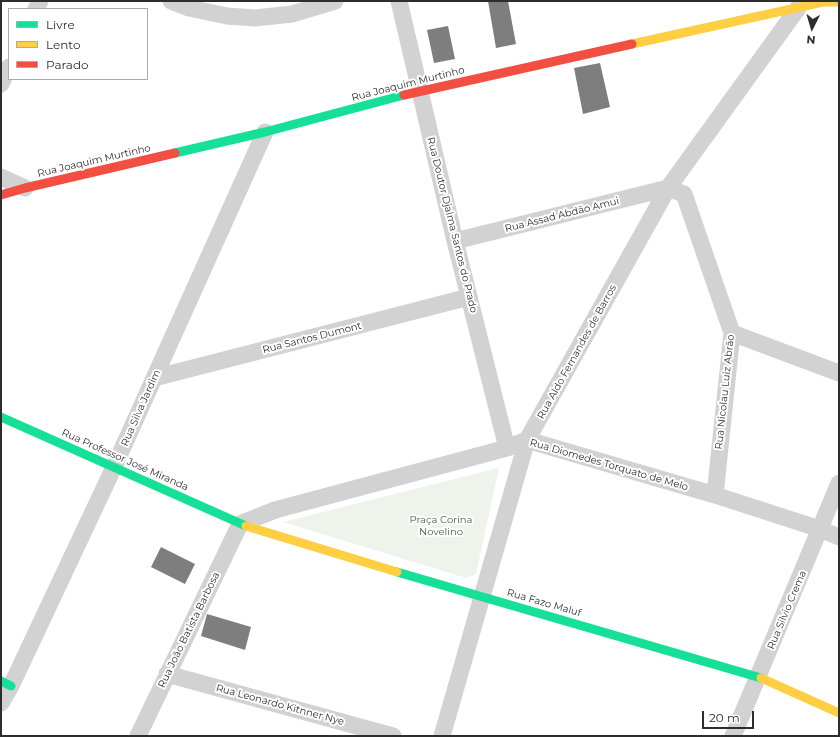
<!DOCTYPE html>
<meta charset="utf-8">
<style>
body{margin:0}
#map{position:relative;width:840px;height:737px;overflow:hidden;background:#fff;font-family:Montserrat,sans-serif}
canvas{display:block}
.frame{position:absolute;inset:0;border:2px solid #2d2d2d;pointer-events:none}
.legend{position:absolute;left:8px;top:8px;width:140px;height:72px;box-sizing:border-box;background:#fff;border:1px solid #ababab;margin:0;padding:5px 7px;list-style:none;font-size:12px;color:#2d2d2d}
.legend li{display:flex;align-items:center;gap:8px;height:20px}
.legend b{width:20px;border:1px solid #ababab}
.north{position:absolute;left:792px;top:8px;width:40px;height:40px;-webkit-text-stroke:3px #fff;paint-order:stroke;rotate:185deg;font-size:11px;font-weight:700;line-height:16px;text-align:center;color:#2d2d2d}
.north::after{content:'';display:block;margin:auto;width:14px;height:18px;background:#2d2d2d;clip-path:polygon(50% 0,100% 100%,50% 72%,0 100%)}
.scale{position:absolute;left:702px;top:711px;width:52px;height:18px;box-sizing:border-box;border:2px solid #2d2d2d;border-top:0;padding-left:5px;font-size:12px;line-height:14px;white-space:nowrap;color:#2d2d2d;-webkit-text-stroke:3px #fff;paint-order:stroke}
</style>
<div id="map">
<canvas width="840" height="737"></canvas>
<div class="frame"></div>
<ul class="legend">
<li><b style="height:5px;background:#16e098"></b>Livre</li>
<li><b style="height:5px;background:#ffcf43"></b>Lento</li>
<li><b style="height:5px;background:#f24e42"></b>Parado</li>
</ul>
<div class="north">N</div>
<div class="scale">20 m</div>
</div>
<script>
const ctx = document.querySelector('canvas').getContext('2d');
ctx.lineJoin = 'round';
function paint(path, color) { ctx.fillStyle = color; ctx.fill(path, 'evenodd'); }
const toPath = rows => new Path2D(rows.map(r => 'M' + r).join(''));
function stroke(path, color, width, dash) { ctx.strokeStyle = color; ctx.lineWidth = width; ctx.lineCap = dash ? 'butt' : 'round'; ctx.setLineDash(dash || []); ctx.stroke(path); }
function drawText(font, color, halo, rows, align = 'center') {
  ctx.font = font + ' Montserrat,sans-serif'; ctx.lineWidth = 4; ctx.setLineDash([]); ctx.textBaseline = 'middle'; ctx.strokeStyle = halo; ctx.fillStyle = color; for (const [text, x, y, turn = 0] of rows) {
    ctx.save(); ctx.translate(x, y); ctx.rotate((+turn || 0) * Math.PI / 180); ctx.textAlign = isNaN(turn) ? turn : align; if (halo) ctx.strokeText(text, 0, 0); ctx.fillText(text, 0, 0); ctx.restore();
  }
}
const green = toPath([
 [499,468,476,574,466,578,283,522]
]);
const building = toPath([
 [488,1,508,1,516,44,496,48],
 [448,26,455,59,434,63,427,30],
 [600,63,610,107,583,114,574,68],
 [161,547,195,564,185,584,151,567],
 [207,614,251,627,245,650,201,636]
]);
const street = toPath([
 [171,1,189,8,227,16,255,18,292,14,335,1],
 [399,1,455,241,507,448],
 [36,9,40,1],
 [1,84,9,67],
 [1,177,25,188],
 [455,241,668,188,684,194,732,333,715,495],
 [732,333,839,373],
 [154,378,469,297],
 [167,674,393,736],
 [1,703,11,686,114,467,265,132],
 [138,736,240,524,275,510,507,448,527,440,715,495,820,529,839,537],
 [442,736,527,440,668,188,798,8],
 [733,736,839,483]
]);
const fast = toPath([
 [175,153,265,132,404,95],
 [1,417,246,526],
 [397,572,761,678],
 [1,681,11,686]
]);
const slow = toPath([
 [632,44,823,2,839,2],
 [246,526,397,572],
 [761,678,839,713]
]);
const jam = toPath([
 [404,95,632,44],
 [1,195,25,188,175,153]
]);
const streetNames = [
 ["Rua Joaquim Murtinho",408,84,-14],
 ["Rua Joaquim Murtinho",94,161,-13],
 ["Rua Assad Abdão Amui",562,215,-14],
 ["Rua Doutor Djalma Santos do Prado",452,225,76],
 ["Rua Santos Dumont",312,338,-14],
 ["Rua Aldo Fernandes de Barros",577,352,-61],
 ["Rua Nicolau Luiz Abrão",725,392,-84],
 ["Rua Silva Jardim",141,408,-66],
 ["Rua Professor José Miranda",125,460,24],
 ["Rua Diomedes Torquato de Melo",609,465,16],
 ["Rua Fazo Maluf",544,603,16],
 ["Rua Silvio Crema",787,610,-67],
 ["Rua João Batista Barbosa",189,630,-64],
 ["Rua Leonardo Kitnner Nye",280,705,15]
];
const parkNames = [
 ["Praça Corina",441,520],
 ["Novelino",441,532]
];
paint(green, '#eef3ec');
paint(building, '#7e7e7e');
stroke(street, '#d2d2d2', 17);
stroke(fast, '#16e098', 9);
stroke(slow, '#ffcf43', 9);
stroke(jam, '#f24e42', 9);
drawText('10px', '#2d2d2d', '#fff', streetNames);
drawText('10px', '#4b6340', '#fff', parkNames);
</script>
